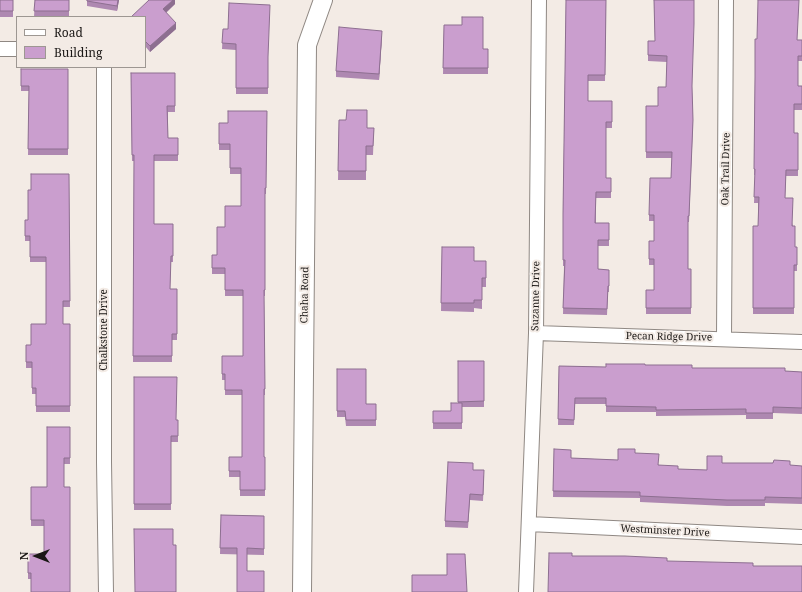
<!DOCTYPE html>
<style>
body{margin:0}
#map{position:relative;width:802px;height:592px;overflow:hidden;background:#f3ebe5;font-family:"Noto Serif",serif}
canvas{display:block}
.legend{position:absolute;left:16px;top:16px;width:130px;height:52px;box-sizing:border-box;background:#f3ebe5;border:1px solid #9d9792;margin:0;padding:5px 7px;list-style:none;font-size:12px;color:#1b1816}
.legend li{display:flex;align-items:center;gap:8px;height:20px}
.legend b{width:20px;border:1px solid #9d9792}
.north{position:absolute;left:16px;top:536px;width:40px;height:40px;-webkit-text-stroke:3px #f3ebe5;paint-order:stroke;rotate:270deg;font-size:11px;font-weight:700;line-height:16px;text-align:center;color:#1b1816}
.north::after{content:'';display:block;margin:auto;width:14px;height:18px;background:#1b1816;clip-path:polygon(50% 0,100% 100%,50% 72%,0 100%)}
</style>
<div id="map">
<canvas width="802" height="592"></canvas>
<ul class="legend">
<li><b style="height:5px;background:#fff"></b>Road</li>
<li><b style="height:11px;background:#ca9ece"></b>Building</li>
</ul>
<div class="north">N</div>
</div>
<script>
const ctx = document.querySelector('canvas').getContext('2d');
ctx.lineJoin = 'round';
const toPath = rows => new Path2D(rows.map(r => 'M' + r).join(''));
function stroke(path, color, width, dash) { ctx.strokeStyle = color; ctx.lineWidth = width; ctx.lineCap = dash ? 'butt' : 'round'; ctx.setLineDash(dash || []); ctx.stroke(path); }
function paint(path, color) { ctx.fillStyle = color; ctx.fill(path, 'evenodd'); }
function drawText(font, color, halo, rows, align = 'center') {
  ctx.font = font + ' "Noto Serif",serif'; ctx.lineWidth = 4; ctx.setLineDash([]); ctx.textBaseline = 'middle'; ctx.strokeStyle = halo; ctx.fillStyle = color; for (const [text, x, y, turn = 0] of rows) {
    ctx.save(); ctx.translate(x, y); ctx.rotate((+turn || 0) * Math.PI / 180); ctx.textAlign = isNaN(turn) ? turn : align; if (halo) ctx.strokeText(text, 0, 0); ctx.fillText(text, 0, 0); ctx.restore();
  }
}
const minor = toPath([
 [0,49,17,49],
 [104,67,104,462,106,592],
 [536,333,802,342],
 [724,338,726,0],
 [529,524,802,537],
 [526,592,536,333,539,0]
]);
const tertiary = toPath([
 [302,592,307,45,323,0]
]);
const wall = toPath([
 [0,0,13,0,13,17,0,17],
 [35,0,69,0,69,17,34,17],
 [87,0,119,0,117,11,87,6],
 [175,0,175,4,166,13,176,29,150,52,145,46,145,17],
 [566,0,606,0,605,81,588,81,588,101,612,101,612,128,606,128,606,178,611,178,611,198,596,198,596,223,609,223,609,246,598,246,598,269,609,270,609,292,608,292,607,315,563,314,564,266,563,266,563,214],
 [654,0,692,89,693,126,689,222,688,222,688,269,691,269,691,314,646,314,646,290,654,290,654,265,649,265,649,241,654,241,654,221,649,221,649,215,671,178,672,158,646,158,646,106,658,106,666,87,667,62,648,61,648,41,655,41],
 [444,25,483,49,488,49,488,74,443,74],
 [223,29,268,60,268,94,236,94,236,50,222,49],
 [382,36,379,80,336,77,336,71],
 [757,39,802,40,802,61,798,61,798,86,802,86,802,110,794,110,794,133,798,133,798,176,786,176,785,198,793,226,795,247,797,247,797,271,794,271,794,314,753,314,753,226,758,226,758,203,754,203,755,175,754,175,755,77],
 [21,69,68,69,68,155,28,155,29,91,21,91],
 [131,73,175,73,175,112,168,112,168,138,178,138,178,161,154,161,154,224,173,224,173,262,171,262,170,289,177,295,177,340,172,340,172,362,133,362,134,161,132,161],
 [267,111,266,194,265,194,265,296,264,296,265,395,264,395,264,457,265,457,265,496,240,496,240,477,229,477,229,457,242,457,242,395,225,395,225,380,222,380,222,356,243,356,243,296,225,296,225,274,212,274,212,255,217,255,225,227,241,206,241,174,230,174,230,150,219,150,219,123,228,123],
 [339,120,367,128,374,128,373,155,366,155,366,180,338,180],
 [69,174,70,307,63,307,63,324,70,324,70,412,36,412,36,394,32,394,32,368,26,368,26,345,31,345,46,324,46,262,30,262,30,241,25,241,25,220,28,220,31,190],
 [442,247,474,261,486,261,486,287,482,287,482,309,474,308,474,312,441,311],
 [458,361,484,361,484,407,462,407,462,429,433,429,433,411,451,411,458,403],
 [645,365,692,368,802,372,802,414,773,413,773,419,746,419,746,415,656,416,656,412,606,412,606,404,575,404,574,425,558,425,559,366,606,367],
 [337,369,366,404,376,404,376,426,346,426,345,417,337,417],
 [134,377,176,420,178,420,178,442,171,442,171,510,134,510],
 [70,427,70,464,64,464,64,487,70,592,31,579,28,579,28,554,44,554,44,526,31,526,31,487,47,487],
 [554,449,571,458,618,460,635,453,659,465,678,469,707,470,722,463,802,466,802,504,765,503,765,506,727,506,640,502,640,498,553,497],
 [473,470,484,476,483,501,470,500,468,528,445,527,445,521],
 [221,515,264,516,264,555,220,554]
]);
const shadedWall = toPath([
 [118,0,119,0,117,11,117,6],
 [173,0,175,0,175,4,163,15,163,9],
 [176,23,176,29,150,52,150,46],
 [382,31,382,36,379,80,379,74]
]);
const building = toPath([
 [0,0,13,0,13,11,0,11,0,0],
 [35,0,69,0,69,11,34,11,35,0],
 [87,0,118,0,117,6,87,1,87,0],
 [149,0,173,0,163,9,176,23,150,46,145,41,145,17,131,17,149,0],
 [566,0,606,0,605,75,588,75,588,101,612,101,612,122,606,122,606,178,611,178,611,192,596,192,595,223,609,223,609,240,598,240,598,269,609,270,609,286,608,286,607,309,563,308,565,260,563,260,563,214,566,0],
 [654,0,694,0,694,24,692,86,693,120,689,216,688,216,688,269,691,269,691,308,646,308,646,290,654,290,654,259,649,259,649,241,654,241,654,215,649,215,650,178,671,178,672,152,646,152,646,106,658,106,658,87,666,87,667,56,648,55,648,41,655,41,654,0],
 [758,0,799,0,797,40,802,40,802,56,798,56,798,86,802,86,802,104,794,104,794,133,798,133,798,170,786,170,785,198,793,198,792,226,795,226,795,247,797,247,797,265,794,265,794,308,753,308,753,226,758,226,759,197,754,197,755,169,754,169,755,77,755,39,757,39,758,0],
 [229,3,270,5,268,57,268,88,236,88,236,44,222,43,223,29,228,29,229,3],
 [462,17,483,17,483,49,488,49,488,68,443,68,444,25,462,25,462,17],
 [339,27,382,31,379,74,336,71,339,27],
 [21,69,68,69,68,149,28,149,29,86,21,86,21,69],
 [131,73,175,73,175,106,167,106,168,138,178,138,178,155,154,155,154,224,173,224,173,256,171,256,170,289,177,289,177,334,172,334,172,356,133,356,134,155,132,155,131,73],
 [347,110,367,110,367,128,374,128,373,146,366,146,366,171,338,171,339,120,346,120,347,110],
 [228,111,267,111,266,188,265,188,265,290,264,290,265,389,264,389,264,457,265,457,265,490,240,490,240,471,229,471,229,457,242,457,242,390,225,390,225,374,222,374,222,356,243,356,243,290,225,290,225,268,212,268,212,255,217,255,217,227,225,227,225,206,241,206,241,168,230,168,230,144,219,144,219,123,228,123,228,111],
 [31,174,69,174,70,301,63,301,63,324,70,324,70,406,36,406,36,388,32,388,32,362,26,362,26,345,31,345,31,324,46,324,46,257,30,257,30,236,25,236,25,220,28,220,28,190,31,190,31,174],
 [442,247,474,247,474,261,486,261,486,278,482,278,482,300,474,300,474,303,441,303,442,247],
 [458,361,484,361,484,401,458,402,458,361],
 [606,364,645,364,645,365,692,365,692,368,785,368,785,371,802,372,802,408,773,407,773,413,746,413,746,409,656,410,656,407,606,406,606,398,575,398,574,420,558,419,559,366,606,367,606,364],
 [337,369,366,369,366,404,376,404,376,420,346,420,345,411,337,411,337,369],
 [134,377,177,377,176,420,178,420,178,436,171,436,171,504,134,504,134,377],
 [451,403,462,403,462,423,433,423,433,411,451,411,451,403],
 [47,427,70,427,70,458,64,458,64,487,70,487,70,592,31,592,31,573,28,573,28,554,44,554,44,520,31,520,31,487,47,487,47,427],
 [554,449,571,450,571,458,618,460,618,449,635,449,635,453,659,454,658,465,678,466,678,469,707,470,707,456,722,456,722,463,773,463,774,460,790,461,790,465,802,466,802,498,765,497,765,500,727,500,640,496,640,492,553,491,554,449],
 [448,462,473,463,473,470,484,470,483,495,470,494,468,522,445,521,448,462],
 [221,515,264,516,264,549,247,548,247,571,264,571,264,592,237,592,237,548,220,548,221,515],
 [134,529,173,529,173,545,176,545,176,592,135,592,134,529],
 [549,553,572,553,572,556,625,556,667,558,667,561,753,563,753,566,802,566,802,592,548,592,549,553],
 [447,554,465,554,467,592,412,592,412,575,447,575,447,554]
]);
const streetNames = [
 ["Oak Trail Drive",726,169,-89],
 ["Chaha Road",305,295,-89],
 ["Suzanne Drive",536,296,-89],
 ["Chalkstone Drive",104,330,-90],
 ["Pecan Ridge Drive",669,337,1],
 ["Westminster Drive",665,531,3]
];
stroke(minor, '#8f8883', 16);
stroke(tertiary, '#8f8883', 20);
stroke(minor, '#fff', 14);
stroke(tertiary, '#fff', 18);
paint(wall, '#ae88b1');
paint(shadedWall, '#8d6f90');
paint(building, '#ca9ece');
stroke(building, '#8d6f90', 1);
drawText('10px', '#1b1816', '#f3ebe5', streetNames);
</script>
